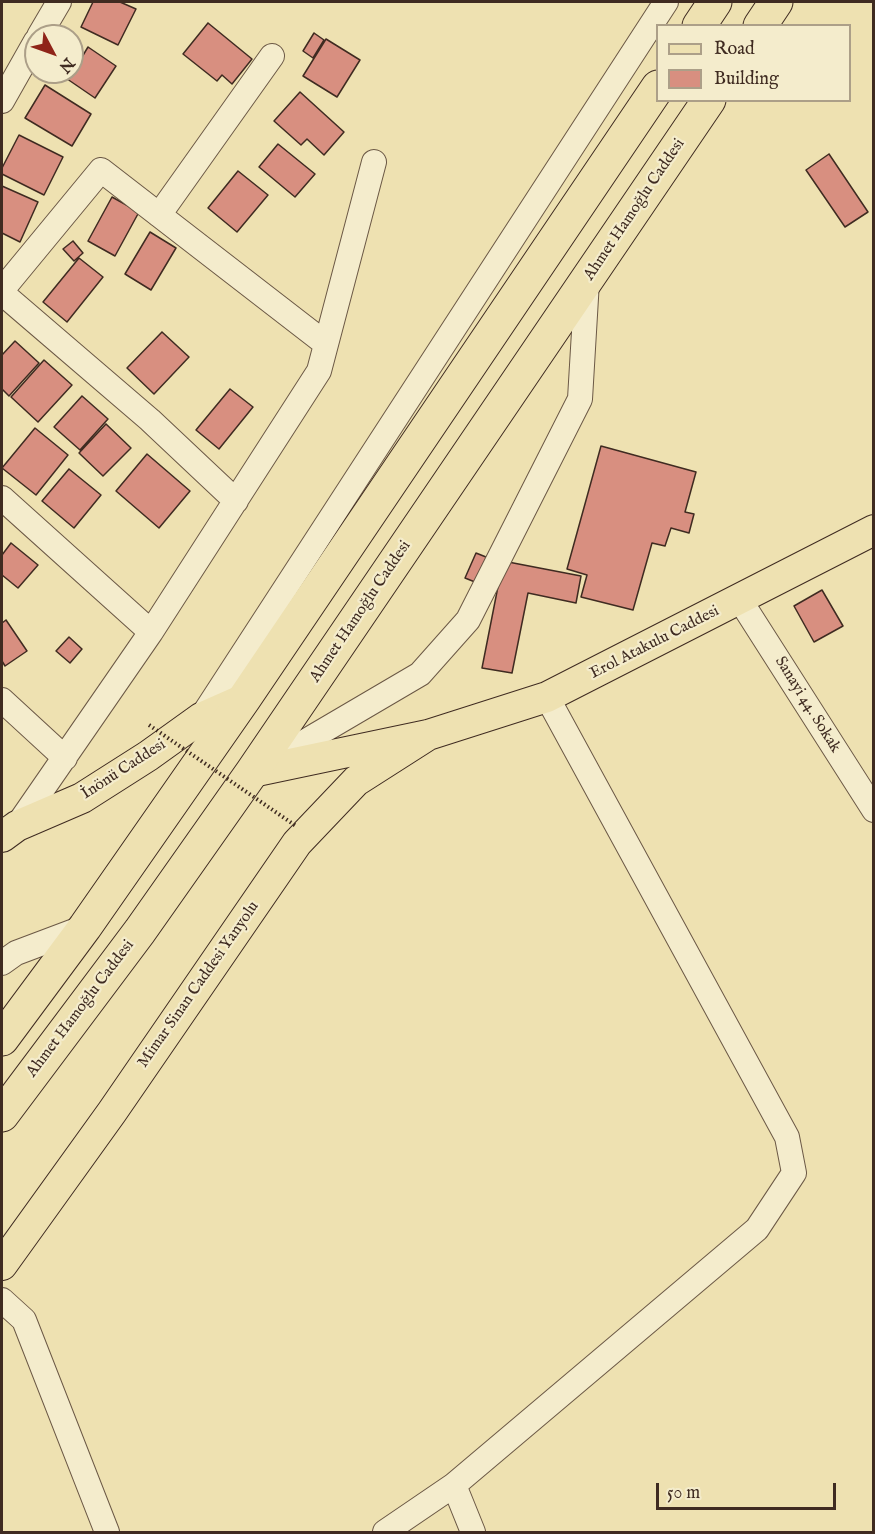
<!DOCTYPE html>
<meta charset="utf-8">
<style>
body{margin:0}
#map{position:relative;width:875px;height:1534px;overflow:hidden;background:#eee1b1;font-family:"IM FELL English",serif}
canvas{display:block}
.frame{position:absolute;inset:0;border:3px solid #3f2b21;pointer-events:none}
.legend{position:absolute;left:656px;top:24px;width:195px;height:78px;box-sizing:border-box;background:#f4eccc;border:2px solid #ac9f88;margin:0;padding:8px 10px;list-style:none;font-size:18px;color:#3f2b21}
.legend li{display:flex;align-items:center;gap:12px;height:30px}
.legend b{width:30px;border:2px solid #ac9f88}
.north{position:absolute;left:24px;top:24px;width:60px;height:60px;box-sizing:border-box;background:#f4eccc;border:2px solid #ac9f88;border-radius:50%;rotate:131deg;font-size:16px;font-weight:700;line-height:24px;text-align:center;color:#3f2b21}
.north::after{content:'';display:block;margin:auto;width:21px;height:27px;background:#8f2418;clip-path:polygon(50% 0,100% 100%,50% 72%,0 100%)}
.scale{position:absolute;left:656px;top:1483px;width:180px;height:27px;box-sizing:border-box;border:3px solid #3f2b21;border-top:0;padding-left:8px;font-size:18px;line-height:21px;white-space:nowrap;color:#3f2b21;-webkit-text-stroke:4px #f4eccc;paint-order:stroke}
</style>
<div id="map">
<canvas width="875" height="1534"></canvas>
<div class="frame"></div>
<ul class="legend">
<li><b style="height:8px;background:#eee1b1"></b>Road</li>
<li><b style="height:16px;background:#d88f80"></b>Building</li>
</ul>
<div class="north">N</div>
<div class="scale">50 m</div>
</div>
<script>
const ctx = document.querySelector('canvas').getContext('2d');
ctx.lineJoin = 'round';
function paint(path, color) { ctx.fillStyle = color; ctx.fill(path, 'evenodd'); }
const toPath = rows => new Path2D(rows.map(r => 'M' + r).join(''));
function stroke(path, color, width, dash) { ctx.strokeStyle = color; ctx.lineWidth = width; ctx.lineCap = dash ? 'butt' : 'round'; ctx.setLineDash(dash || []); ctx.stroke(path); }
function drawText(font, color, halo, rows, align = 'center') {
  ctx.font = font + ' "IM FELL English",serif'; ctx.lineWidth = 4.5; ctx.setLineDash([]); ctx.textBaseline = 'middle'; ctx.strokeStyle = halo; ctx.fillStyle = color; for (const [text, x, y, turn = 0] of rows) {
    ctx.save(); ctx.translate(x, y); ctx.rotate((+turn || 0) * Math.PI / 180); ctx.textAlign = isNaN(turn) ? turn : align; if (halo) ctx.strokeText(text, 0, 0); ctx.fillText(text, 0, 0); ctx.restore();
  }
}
const building = toPath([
 [93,2,120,2,136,9,118,45,81,27,93,2],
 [208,23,252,59,232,84,222,75,217,81,183,54,208,23],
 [314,33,324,40,313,58,303,51,314,33],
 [326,39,360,60,337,97,303,76,326,39],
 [88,47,116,66,95,98,57,72,72,72,72,50,82,57,88,47],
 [45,85,91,114,72,146,25,118,45,85],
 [300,92,344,132,324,155,307,139,301,145,274,121,300,92],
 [19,135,63,157,44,195,2,174,2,168,19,135],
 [278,144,315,174,295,197,259,167,278,144],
 [829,154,868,212,845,227,806,170,829,154],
 [238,171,268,195,237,232,208,208,238,171],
 [2,186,38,202,20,242,2,233,2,186],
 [112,197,139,212,115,256,88,241,112,197],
 [150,232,176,248,151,290,125,274,150,232],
 [73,241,83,253,74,261,63,249,73,241],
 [79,258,103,277,67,322,43,302,79,258],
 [162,332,189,357,154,394,127,368,162,332],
 [15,341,39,363,9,396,2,389,2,355,15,341],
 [44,360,72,385,38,422,11,397,44,360],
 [230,389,253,407,219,449,196,430,230,389],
 [82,396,108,419,80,450,54,427,82,396],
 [106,424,131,448,103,476,79,453,106,424],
 [35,428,68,455,36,495,2,468,35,428],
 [601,446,696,472,685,512,694,514,689,533,671,528,665,546,652,543,633,610,581,597,587,575,567,569,601,446],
 [147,454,190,491,159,528,116,491,147,454],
 [69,469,101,495,74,528,42,501,69,469],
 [11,543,38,565,18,588,2,575,2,555,11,543],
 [476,553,496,561,485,586,465,578,476,553],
 [503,561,581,576,576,603,528,593,512,673,482,668,503,561],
 [822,590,843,626,814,642,794,606,822,590],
 [6,620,27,651,5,666,2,661,2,623,6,620],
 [69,637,82,649,70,663,56,651,69,637]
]);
const minor = toPath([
 [39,36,59,2],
 [2,101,36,41],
 [159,215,272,56],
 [2,290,101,170,326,344],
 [2,293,150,420,236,501],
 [2,498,151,632],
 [740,600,874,810],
 [2,700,65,758],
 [201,718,666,2],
 [265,765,420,674,468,620,580,399,587,281],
 [17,826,151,632,319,371,374,162],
 [2,963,16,953,85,927],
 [2,1300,24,1320,107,1532],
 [454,1485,473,1532],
 [385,1532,454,1485,757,1229,794,1173,787,1137,547,697]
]);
const major = toPath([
 [252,772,428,735,547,697,874,530],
 [2,837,17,826,82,798,148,756,201,718,244,699],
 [2,1265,112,1112,297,843,356,781,428,735]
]);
const highway = toPath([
 [699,26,715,2],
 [760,26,776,2],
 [2,1039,85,927,244,699,658,87],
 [2,1115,140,931,252,772,709,100]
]);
const pathBridge = toPath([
 [149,725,296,826]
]);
const streetNames = [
 ["Ahmet Hamoğlu Caddesi",635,210,-56],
 ["Ahmet Hamoğlu Caddesi",361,612,-56],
 ["Erol Atakulu Caddesi",655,643,-27],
 ["Sanayi 44. Sokak",807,705,58],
 ["İnönü Caddesi",124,770,-33],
 ["Mimar Sinan Caddesi Yanyolu",199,985,-55],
 ["Ahmet Hamoğlu Caddesi",81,1009,-53]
];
paint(building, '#d88f80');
stroke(building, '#3f2b21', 1.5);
stroke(minor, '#6b5845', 26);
stroke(major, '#3f2b21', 32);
stroke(highway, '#3f2b21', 35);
stroke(minor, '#f4eccc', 24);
stroke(major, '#eee1b1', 30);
stroke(highway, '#eee1b1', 33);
stroke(pathBridge, '#3f2b21', 4, [1.5, 3]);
drawText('16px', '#3f2b21', '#f4eccc', streetNames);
</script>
